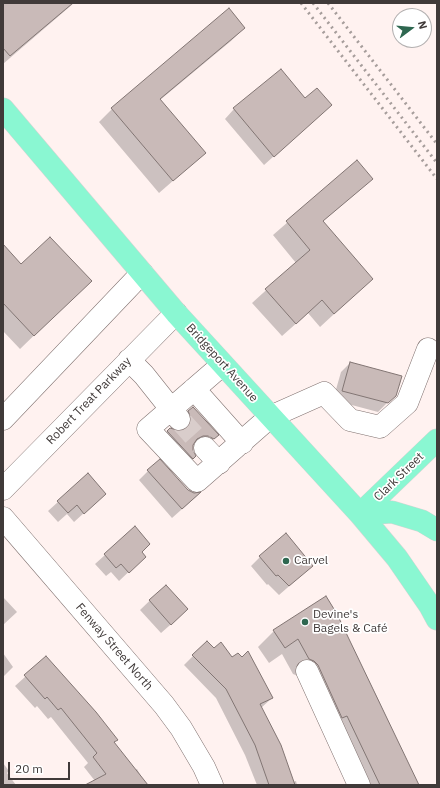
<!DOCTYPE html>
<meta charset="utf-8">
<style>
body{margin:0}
#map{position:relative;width:440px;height:788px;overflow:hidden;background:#fff2f0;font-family:"IBM Plex Sans",sans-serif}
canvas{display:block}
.frame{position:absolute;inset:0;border:4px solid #403a39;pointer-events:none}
.north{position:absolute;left:392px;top:8px;width:40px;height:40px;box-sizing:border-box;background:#fff;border:1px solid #b3b0b0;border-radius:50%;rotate:74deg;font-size:11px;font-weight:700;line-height:16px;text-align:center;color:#403a39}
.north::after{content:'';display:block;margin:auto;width:14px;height:18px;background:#2e6750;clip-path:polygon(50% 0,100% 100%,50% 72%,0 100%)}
.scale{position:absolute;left:8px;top:762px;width:62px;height:18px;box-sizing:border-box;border:2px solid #403a39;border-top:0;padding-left:5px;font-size:12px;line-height:14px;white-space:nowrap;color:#403a39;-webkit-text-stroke:3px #fff;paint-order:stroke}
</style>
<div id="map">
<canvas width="440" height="788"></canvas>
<div class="frame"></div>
<div class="north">N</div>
<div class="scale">20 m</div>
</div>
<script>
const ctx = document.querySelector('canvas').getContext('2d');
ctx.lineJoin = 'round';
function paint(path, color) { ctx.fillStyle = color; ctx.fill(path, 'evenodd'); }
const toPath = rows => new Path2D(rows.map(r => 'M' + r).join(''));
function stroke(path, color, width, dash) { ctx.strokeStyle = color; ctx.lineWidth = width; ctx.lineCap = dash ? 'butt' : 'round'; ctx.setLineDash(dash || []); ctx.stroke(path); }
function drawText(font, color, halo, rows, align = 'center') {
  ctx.font = font + ' "IBM Plex Sans",sans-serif'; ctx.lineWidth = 3.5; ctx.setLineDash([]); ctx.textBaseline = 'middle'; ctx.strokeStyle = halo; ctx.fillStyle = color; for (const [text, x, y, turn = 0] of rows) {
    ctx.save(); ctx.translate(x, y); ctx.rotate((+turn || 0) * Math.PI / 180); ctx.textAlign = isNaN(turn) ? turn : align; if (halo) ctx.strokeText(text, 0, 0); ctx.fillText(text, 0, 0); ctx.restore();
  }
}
const shadow = toPath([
 [3,3,74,3,3,64],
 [244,28,231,41,160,100,205,153,159,193,99,122,112,109],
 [331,105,264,165,225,119,234,109],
 [357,162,372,179,322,222,372,279,320,327,308,313,282,336,252,303,296,263,273,235],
 [3,245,21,266,77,294,20,349,3,331],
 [350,363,395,395,378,412,333,400,341,372],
 [193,408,217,435,209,444,203,440,194,442,192,451,194,456,188,462,163,436,170,429,180,432,186,430,187,423,184,416],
 [148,471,193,494,199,494,172,518,139,480],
 [88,475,105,494,74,522,67,514,58,522,48,511],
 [135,528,141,552,135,566,119,581,111,572,106,576,95,564],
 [260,557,302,575,279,595,268,584,267,585,251,566],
 [165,586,177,619,161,633,140,610],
 [3,597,17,612,3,625],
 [336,614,379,701,417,785,357,785,298,676,293,674,282,654,269,663,258,647,274,631],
 [207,642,214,649,232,659,272,698,261,708,293,782,296,781,297,785,257,785,245,755,216,698,184,665],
 [3,653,13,667,3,677],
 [46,658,116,740,113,743,135,770,137,769,146,785,87,785,95,781,84,767,88,763,51,717,48,719,37,706,35,708,15,686],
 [3,763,9,771,7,773,16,785,3,785]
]);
const building = toPath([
 [3,3,73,3,10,56,3,48,3,3],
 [229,8,245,28,160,99,206,153,173,181,111,108,229,8],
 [281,69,305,98,317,88,332,105,274,157,233,108,281,69],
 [357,160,373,179,323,221,373,279,334,314,322,300,296,324,265,289,310,250,286,221,357,160],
 [50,237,92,281,34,336,3,303,3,244,21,264,50,237],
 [350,362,402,376,396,396,388,403,342,391,350,362],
 [193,407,219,435,214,439,208,436,203,436,197,439,193,445,193,450,196,456,193,459,167,431,170,428,180,431,187,428,190,424,191,418,188,411,193,407],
 [160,459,188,490,194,493,201,492,182,509,147,470,160,459],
 [88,473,106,494,84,514,77,505,68,513,57,501,88,473],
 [135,526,150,544,142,552,146,557,129,573,121,564,116,568,104,554,135,526],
 [286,533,313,566,289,586,278,575,276,576,259,556,286,533],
 [166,585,188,609,171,625,149,600,166,585],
 [326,596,337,614,419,785,380,785,347,716,342,718,318,665,314,661,309,659,298,639,285,648,273,630,326,596],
 [207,641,214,648,221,642,232,657,238,653,242,657,248,651,273,698,260,704,281,745,295,785,269,785,255,745,226,689,192,655,207,641],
 [46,656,96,712,118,740,114,742,148,785,85,785,106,774,93,757,97,753,61,708,58,710,47,697,45,699,24,675,46,656]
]);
const minorTunnel = toPath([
 [179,419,205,448]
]);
const minor = toPath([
 [129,360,144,375,179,419],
 [222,365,148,429,197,481,270,417,324,393,350,420,380,427,407,403,428,349],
 [194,389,242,443],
 [3,419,142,273],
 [205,448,219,463],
 [3,489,176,313],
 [3,518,164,705,181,728,204,767,212,785],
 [307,671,359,785]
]);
const major = toPath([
 [3,109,176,313,360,514,397,558,430,606,437,619],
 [360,514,437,440],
 [360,514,392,512,422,521,437,530]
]);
const rail = toPath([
 [301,3,437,179],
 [313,3,437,163],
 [328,3,437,144]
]);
const markers = [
 [286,561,4,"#2e6750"],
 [305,622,4,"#2e6750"]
];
const streetNames = [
 ["Bridgeport Avenue",222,363,48],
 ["Robert Treat Parkway",89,401,-46],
 ["Clark Street",399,477,-44],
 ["Fenway Street North",114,647,49]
];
const poiNames = [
 ["Carvel",294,561],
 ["Devine's",313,615],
 ["Bagels & Café",313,629]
];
paint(shadow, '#0003');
paint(building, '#c9bab8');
stroke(building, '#827573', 1);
stroke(minorTunnel, '#d9cdcb', 22, [22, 11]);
stroke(minor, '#807270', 23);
stroke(major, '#d5d4d3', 23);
stroke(minor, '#fff', 22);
stroke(major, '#8af7d2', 22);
stroke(rail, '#a69d9b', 3, [2, 4]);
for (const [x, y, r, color] of markers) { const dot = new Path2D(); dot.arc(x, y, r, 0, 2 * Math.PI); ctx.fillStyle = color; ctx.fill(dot); stroke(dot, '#fff', 1.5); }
drawText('12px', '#403a39', '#fff', streetNames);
drawText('12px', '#403a39', '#fff', poiNames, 'left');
</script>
